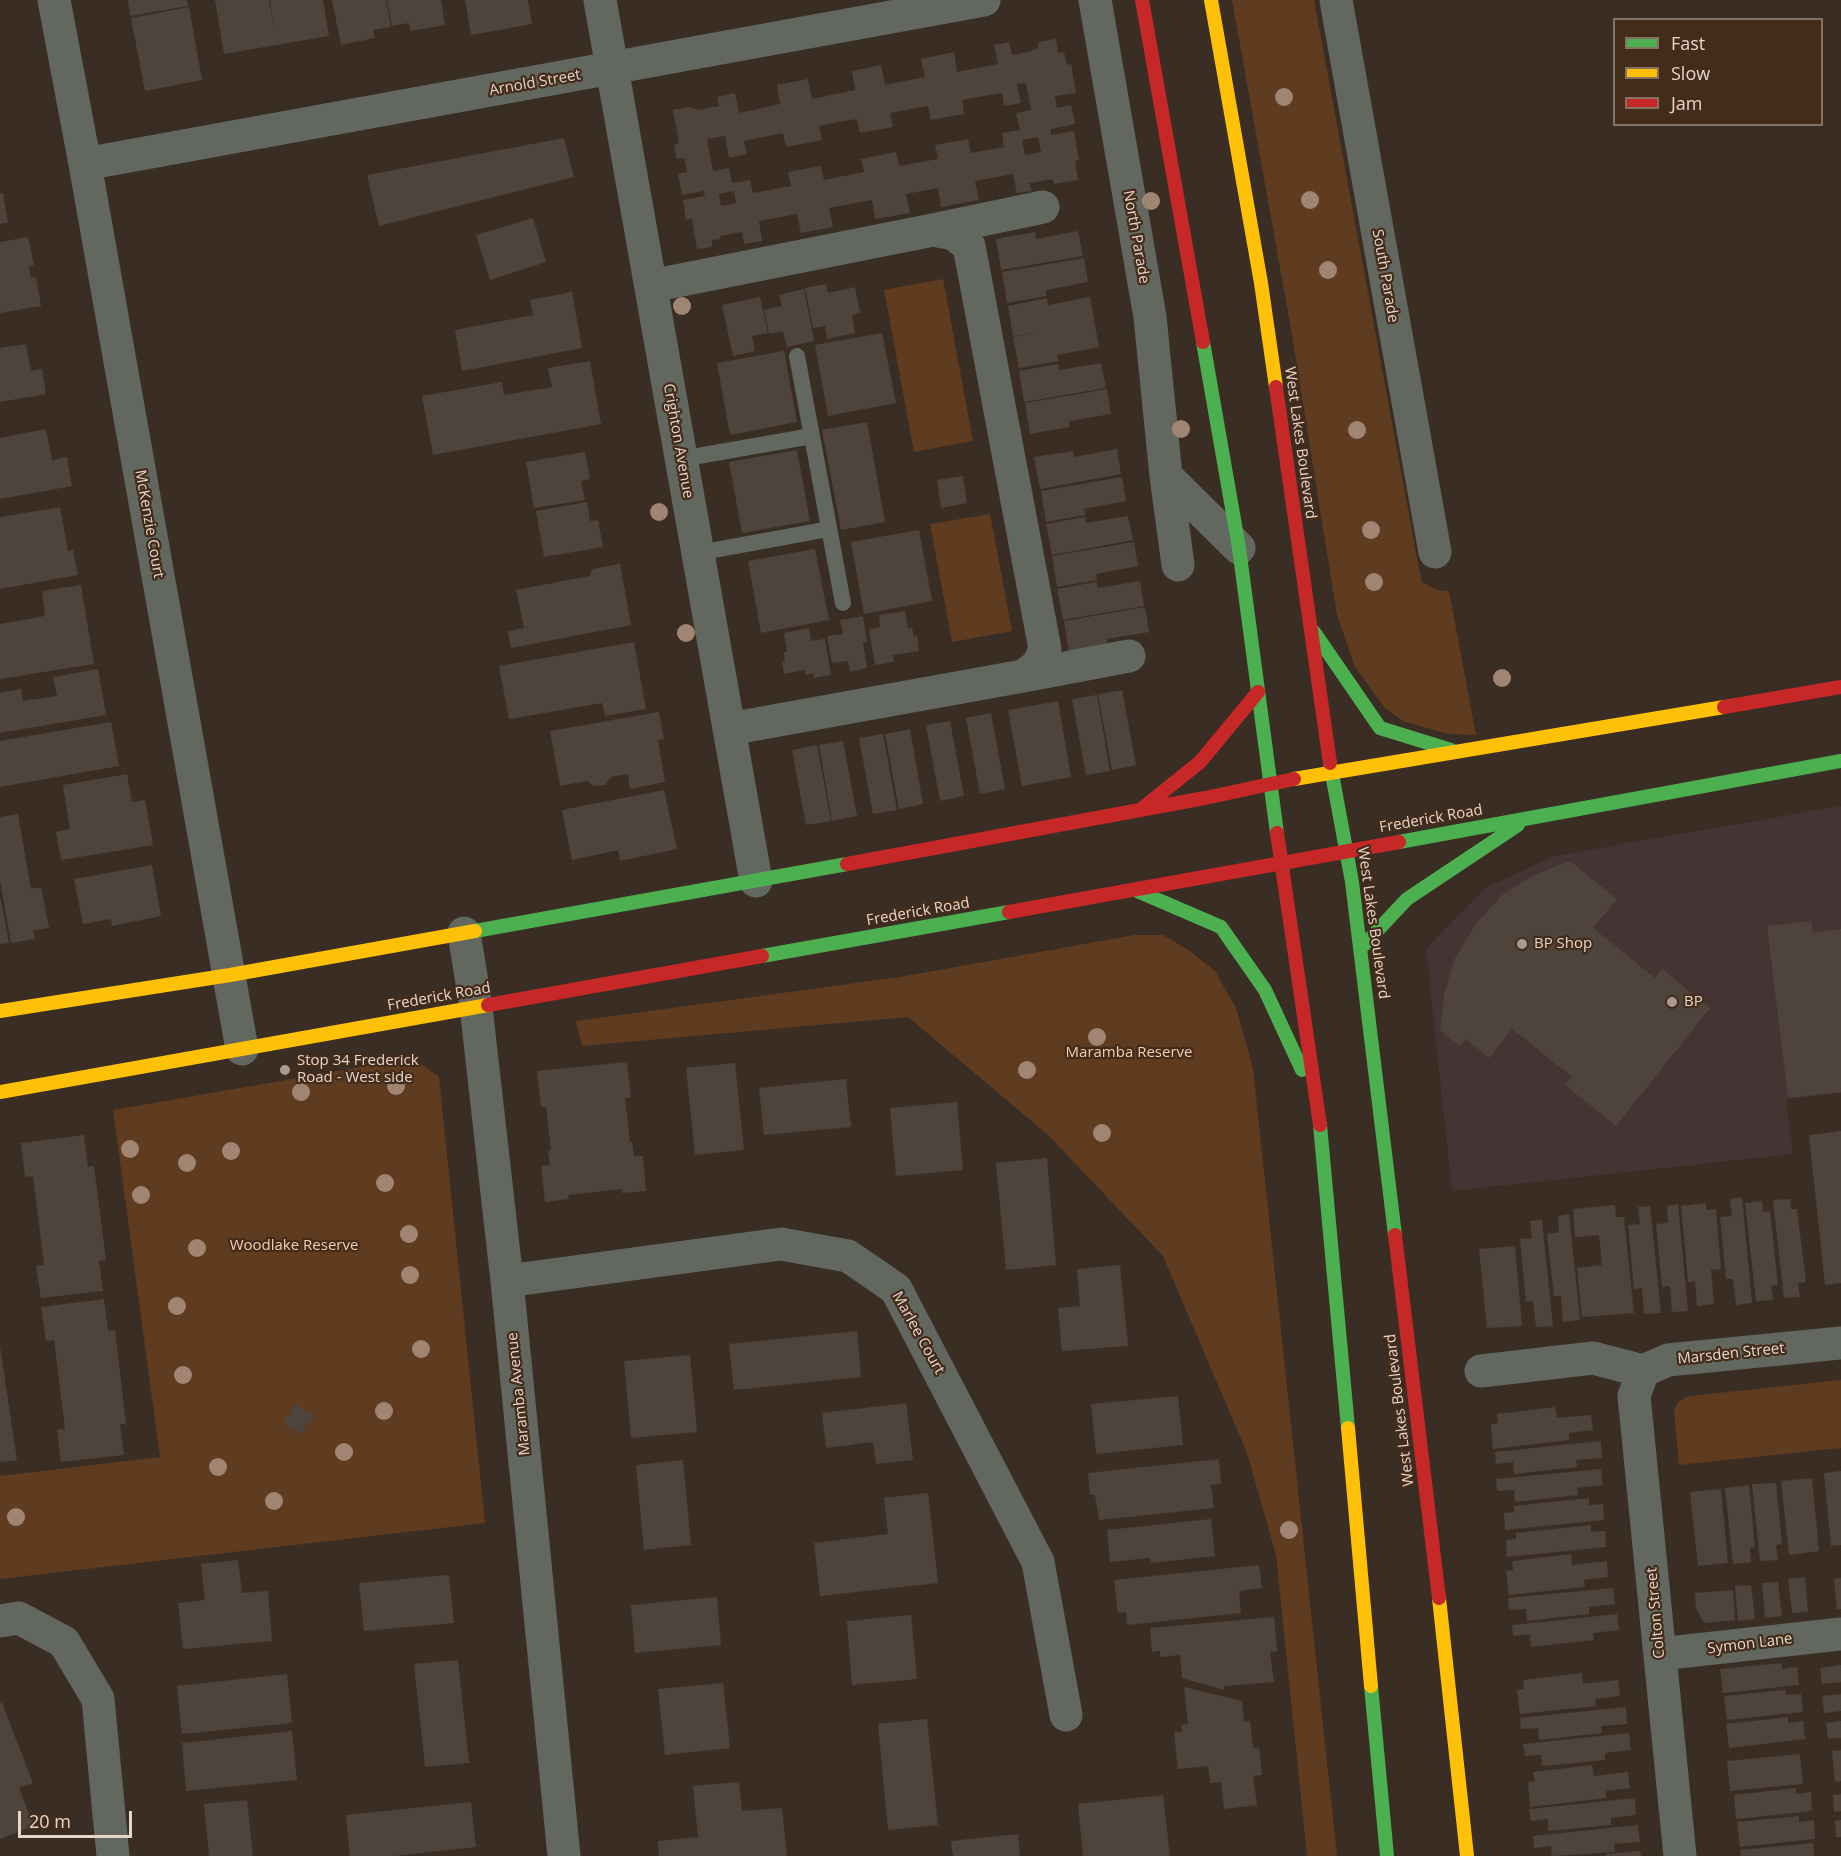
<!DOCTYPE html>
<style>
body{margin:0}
#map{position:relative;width:1841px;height:1856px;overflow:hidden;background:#3a2d24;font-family:"Open Sans",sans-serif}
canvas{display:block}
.legend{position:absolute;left:1613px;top:18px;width:210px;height:108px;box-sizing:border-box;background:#442c1a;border:2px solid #857061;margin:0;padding:8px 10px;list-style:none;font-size:18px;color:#e6d5cb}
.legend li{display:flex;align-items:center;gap:12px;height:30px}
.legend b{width:30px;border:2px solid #857061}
.scale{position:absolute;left:18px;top:1811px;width:114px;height:27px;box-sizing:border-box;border:3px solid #e6d5cb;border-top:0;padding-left:8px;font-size:18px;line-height:21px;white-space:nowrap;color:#e6d5cb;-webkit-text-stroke:4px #442c1a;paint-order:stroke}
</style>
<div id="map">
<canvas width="1841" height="1856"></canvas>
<ul class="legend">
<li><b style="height:8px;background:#4caf50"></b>Fast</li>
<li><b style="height:8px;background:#ffc107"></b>Slow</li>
<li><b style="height:8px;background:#c62828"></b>Jam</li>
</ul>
<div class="scale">20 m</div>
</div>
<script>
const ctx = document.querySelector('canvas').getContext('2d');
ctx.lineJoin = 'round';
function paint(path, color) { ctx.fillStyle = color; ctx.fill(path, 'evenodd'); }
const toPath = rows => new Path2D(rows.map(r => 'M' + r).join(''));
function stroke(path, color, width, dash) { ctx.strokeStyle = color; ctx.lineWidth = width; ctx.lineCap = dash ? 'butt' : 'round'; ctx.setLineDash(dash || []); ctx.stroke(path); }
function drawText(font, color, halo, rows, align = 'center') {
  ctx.font = font + ' "Open Sans",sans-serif'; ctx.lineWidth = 4.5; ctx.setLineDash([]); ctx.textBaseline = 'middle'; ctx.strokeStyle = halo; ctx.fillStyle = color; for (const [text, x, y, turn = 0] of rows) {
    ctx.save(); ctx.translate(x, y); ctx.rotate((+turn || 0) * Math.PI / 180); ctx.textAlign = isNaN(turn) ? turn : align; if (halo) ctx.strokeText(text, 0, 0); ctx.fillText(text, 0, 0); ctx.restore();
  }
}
const commercial = toPath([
 [1841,806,1841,1093,1786,1099,1793,1154,1452,1191,1426,949,1487,887,1554,856]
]);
const green = toPath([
 [1232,0,1314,0,1417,558,1422,582,1437,590,1449,591,1476,735,1448,734,1403,721,1385,708,1355,667,1337,615,1291,329],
 [943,279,973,441,914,452,884,290],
 [990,514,1012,631,952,642,930,524],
 [1134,935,1163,935,1187,949,1215,971,1236,1008,1253,1068,1337,1856,1307,1856,1276,1555,1247,1453,1163,1256,1048,1135,908,1017,582,1046,576,1021,900,977],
 [413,1058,439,1077,485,1523,0,1579,0,1476,160,1457,113,1110],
 [1841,1380,1841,1448,1679,1465,1674,1411,1678,1402,1689,1396]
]);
const building = toPath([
 [128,0,187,0,188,6,130,16],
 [215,0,269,0,274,29,270,0,323,0,329,36,224,54],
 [332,0,386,0,391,27,373,30,375,38,341,45],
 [387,0,441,0,445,25,411,31,409,23,392,26],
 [465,0,528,0,532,24,471,35],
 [189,7,202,80,145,91,131,18],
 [1056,39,1058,53,1064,52,1067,65,1071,64,1076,93,1055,96,1057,108,1071,105,1075,124,1051,129,1051,135,1074,131,1079,160,1075,161,1078,180,1054,184,1053,179,1029,183,1032,191,1017,193,1013,174,975,181,979,200,941,207,938,188,906,194,910,213,875,219,872,200,829,208,833,227,801,233,797,214,759,221,762,241,744,244,742,232,720,236,721,239,712,240,712,247,697,249,692,219,686,220,683,200,705,196,704,191,682,195,678,174,687,172,684,158,677,159,674,145,679,143,673,110,689,107,698,110,719,106,717,97,735,93,739,113,780,104,777,85,808,79,812,99,855,90,852,71,881,65,885,85,925,77,921,59,954,52,957,72,998,64,994,45,1009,42,1012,55,1029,52,1039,47,1038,42],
 [1026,83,1031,110,1016,113,1020,130,1002,133,1004,147,971,153,968,139,935,145,938,159,899,166,896,152,861,159,864,172,824,180,821,166,804,169,788,172,791,186,753,193,750,180,732,183,729,168,713,171,707,139,725,136,729,158,747,154,744,141,783,133,786,147,822,140,819,126,838,122,857,119,860,133,893,127,890,113,911,109,928,106,931,120,964,114,962,100,983,96,1002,93,1004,106,1021,103,1017,84],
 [1038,137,1041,152,1025,155,1022,140],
 [734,191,736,203,721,206,719,194],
 [564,138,574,177,379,226,367,175],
 [3,193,8,223,0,224,0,194],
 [533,218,546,262,490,280,476,235],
 [1078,231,1083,256,1001,270,996,239,1035,232,1036,239],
 [28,237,34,265,29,266,31,278,36,277,41,306,0,313,0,242],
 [1084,258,1088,282,1046,290,1046,296,1007,303,1002,272],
 [826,284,828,293,855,287,860,313,852,315,855,333,827,339,825,326,813,328,805,288],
 [804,289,814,341,787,347,783,331,769,334,764,310,782,306,779,295],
 [572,292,582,348,462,371,455,330,533,315,530,300],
 [760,297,768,333,752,336,755,351,733,356,722,305],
 [1090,297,1099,347,1057,355,1058,361,1019,368,1013,337,1041,331,1013,336,1008,306,1047,298,1048,305],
 [882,333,896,403,828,416,815,345],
 [26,344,31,371,42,369,46,394,0,402,0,348],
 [784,351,797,422,730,435,717,363],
 [590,361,601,424,433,455,422,396,502,382,504,395,552,387,548,368],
 [1101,363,1106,388,1024,402,1019,371,1058,364,1059,370],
 [1107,389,1111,414,1069,421,1069,427,1030,434,1025,403],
 [867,422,885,522,841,530,822,430],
 [46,429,52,460,67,457,72,486,0,499,0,438],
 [1117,449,1121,474,1040,489,1034,457,1073,451,1074,457],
 [797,450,810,521,742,533,729,462],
 [585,452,590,479,581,481,585,500,534,508,526,462],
 [963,476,967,503,941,508,937,480],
 [1122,477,1126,501,1084,509,1085,515,1046,522,1041,491],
 [587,502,590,521,598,520,603,547,544,557,536,511],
 [60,507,68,551,73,550,78,575,0,589,0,517],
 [1128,516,1133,540,1052,555,1046,524,1085,517,1086,523],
 [919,530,932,601,864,614,851,542],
 [1134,542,1138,566,1096,574,1097,580,1057,587,1052,556],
 [815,549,829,620,761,633,748,561],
 [620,564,631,625,511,648,508,631,524,628,516,590,590,576,592,569],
 [1140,581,1144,606,1063,620,1057,589,1096,582,1098,588],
 [81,585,94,664,0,679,0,624,45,616,42,591],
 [1145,607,1149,632,1107,639,1108,646,1069,653,1064,621],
 [905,611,908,629,912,628,914,637,917,636,919,651,893,655,894,662,875,665,869,629,880,627,879,615],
 [863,616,867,642,863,643,867,668,850,672,848,661,832,663,827,636,843,634,840,620],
 [809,628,811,641,825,639,831,675,814,678,813,673,805,675,805,670,784,674,782,662,785,661,784,652,787,652,784,633],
 [634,642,646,709,605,716,602,703,509,719,499,666],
 [98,669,106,715,0,733,0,693,21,689,23,701,57,696,53,677],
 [1122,690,1136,765,1112,770,1098,694],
 [1097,695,1110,771,1086,775,1072,699],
 [1058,701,1071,777,1022,786,1008,710],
 [659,712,664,739,658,740,665,782,630,789,628,774,611,777,605,785,594,786,587,781,560,786,550,731],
 [991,713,1005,789,980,794,966,718],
 [950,721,964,796,940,801,926,725],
 [111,722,119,766,0,787,0,741],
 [910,729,923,804,899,809,885,734],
 [883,734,897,810,873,814,859,738],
 [843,741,857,816,832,821,819,745],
 [817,745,831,821,806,825,792,750],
 [127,774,132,802,145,800,153,845,61,860,56,832,70,829,63,785],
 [664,790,677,849,620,861,618,850,572,860,562,810],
 [18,814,31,889,41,887,49,928,33,930,35,939,11,943,0,880,0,817],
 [1570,861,1617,899,1593,928,1655,978,1662,969,1710,1008,1616,1126,1565,1085,1572,1077,1512,1029,1489,1058,1466,1039,1460,1047,1440,1030,1444,995,1454,960,1476,924,1503,894,1536,874],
 [152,865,161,916,112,926,111,919,83,924,74,879],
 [1,899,9,943,0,944,0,900],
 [1811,921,1813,933,1841,929,1841,1092,1788,1098,1767,926],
 [627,1062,631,1098,625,1098,630,1142,632,1142,634,1156,643,1156,646,1191,622,1193,622,1189,568,1195,569,1199,545,1202,541,1166,550,1165,548,1151,551,1150,546,1107,541,1107,537,1071],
 [735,1063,744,1150,695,1155,686,1068],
 [846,1079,851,1127,764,1135,759,1088],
 [957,1102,963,1170,896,1176,890,1108],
 [1841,1131,1841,1283,1825,1285,1809,1135],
 [84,1135,88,1167,94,1166,106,1260,99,1261,103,1291,41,1298,36,1266,44,1265,33,1176,25,1177,21,1143],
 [1047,1158,1056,1265,1006,1270,996,1163],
 [1742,1197,1752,1303,1736,1305,1733,1279,1726,1279,1720,1217,1732,1216,1730,1199],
 [1790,1199,1791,1209,1797,1209,1806,1282,1798,1283,1800,1297,1784,1298,1773,1200],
 [1762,1201,1763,1212,1770,1211,1778,1285,1771,1286,1773,1300,1756,1301,1745,1203],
 [1706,1203,1706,1210,1716,1209,1721,1269,1711,1270,1714,1304,1697,1306,1695,1281,1688,1282,1681,1206],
 [1678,1204,1688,1311,1672,1312,1670,1286,1662,1287,1656,1224,1668,1223,1667,1206],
 [1615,1205,1616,1217,1624,1217,1634,1313,1582,1317,1577,1268,1602,1265,1599,1235,1575,1237,1573,1209],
 [1650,1206,1661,1313,1644,1314,1642,1288,1634,1289,1628,1225,1640,1224,1638,1207],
 [1569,1214,1580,1320,1563,1322,1561,1296,1554,1296,1547,1234,1559,1232,1558,1216],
 [1542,1220,1553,1326,1536,1327,1533,1301,1526,1302,1520,1239,1532,1238,1530,1221],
 [1515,1246,1522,1326,1487,1328,1479,1249],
 [1120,1265,1128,1346,1062,1351,1058,1308,1080,1306,1077,1269],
 [104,1299,108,1331,115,1330,126,1424,120,1424,124,1455,61,1462,57,1430,65,1429,54,1340,46,1341,41,1307],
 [857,1331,861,1377,734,1390,729,1344],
 [0,1346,17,1460,0,1462],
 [690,1355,697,1432,631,1438,624,1361],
 [1178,1396,1183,1445,1096,1454,1091,1404],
 [296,1403,314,1416,300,1435,283,1423],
 [906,1403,913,1460,876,1464,873,1442,826,1448,822,1413],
 [1555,1407,1557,1418,1591,1415,1593,1430,1569,1433,1569,1440,1493,1449,1491,1424,1498,1423,1497,1414],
 [1601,1441,1602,1458,1576,1460,1577,1467,1514,1474,1513,1462,1496,1464,1495,1452],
 [1219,1459,1221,1484,1211,1485,1214,1508,1099,1520,1095,1495,1090,1495,1088,1473],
 [683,1460,691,1545,644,1550,636,1465],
 [1601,1469,1603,1485,1577,1488,1578,1495,1515,1502,1514,1490,1497,1491,1496,1479],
 [1841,1471,1841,1545,1831,1546,1824,1473],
 [1812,1478,1819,1551,1789,1555,1781,1481],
 [1776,1483,1782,1544,1776,1545,1778,1560,1760,1561,1752,1484],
 [1749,1485,1755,1547,1750,1548,1751,1562,1733,1564,1725,1488],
 [1721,1489,1728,1563,1698,1566,1690,1492],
 [928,1493,938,1583,820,1596,814,1543,888,1534,884,1498],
 [1589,1498,1589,1505,1603,1504,1604,1520,1505,1530,1504,1513,1514,1512,1514,1506],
 [1211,1519,1215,1556,1151,1563,1150,1558,1110,1562,1107,1530],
 [1591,1525,1591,1532,1605,1531,1606,1547,1507,1557,1506,1540,1516,1539,1516,1533],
 [1571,1554,1572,1565,1607,1561,1608,1577,1584,1580,1585,1587,1509,1595,1506,1571,1513,1570,1512,1561],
 [238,1560,242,1593,268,1591,272,1641,183,1649,178,1603,205,1600,201,1564],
 [1259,1565,1262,1588,1239,1591,1241,1613,1127,1625,1126,1612,1118,1613,1114,1580],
 [449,1575,454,1623,364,1631,359,1583],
 [1805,1577,1808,1612,1792,1613,1788,1579],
 [1841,1578,1841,1609,1837,1610,1834,1579],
 [1778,1582,1782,1616,1765,1618,1762,1583],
 [1751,1585,1755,1619,1738,1621,1735,1586],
 [1613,1588,1615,1604,1589,1607,1589,1614,1527,1621,1526,1609,1509,1610,1508,1598],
 [1733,1590,1735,1620,1704,1623,1696,1608,1695,1593],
 [717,1597,721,1645,635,1653,631,1605],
 [1617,1614,1619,1630,1593,1633,1594,1640,1531,1647,1530,1634,1513,1636,1512,1625],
 [911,1615,917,1679,852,1685,847,1621],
 [1274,1617,1277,1651,1270,1652,1274,1682,1224,1686,1224,1690,1182,1678,1180,1655,1160,1657,1160,1651,1152,1652,1150,1628],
 [458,1660,469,1763,425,1767,414,1664],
 [1782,1663,1782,1669,1797,1667,1799,1685,1723,1693,1720,1669],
 [1841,1665,1841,1682,1822,1684,1820,1668],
 [1582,1673,1583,1684,1618,1680,1620,1696,1595,1699,1596,1706,1520,1714,1517,1690,1524,1689,1523,1680],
 [287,1674,292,1723,182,1734,177,1686],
 [723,1683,730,1748,665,1755,658,1689],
 [1184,1687,1242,1701,1244,1722,1250,1721,1253,1748,1259,1747,1262,1775,1253,1776,1257,1805,1224,1809,1221,1782,1210,1783,1208,1766,1178,1769,1174,1732,1182,1732,1181,1725,1188,1724],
 [1786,1690,1786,1695,1801,1694,1803,1712,1727,1720,1724,1696],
 [1841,1694,1841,1711,1824,1713,1822,1696],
 [0,1703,2,1703,33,1783,19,1788,34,1826,0,1839],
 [1626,1707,1627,1724,1601,1726,1602,1733,1539,1740,1538,1728,1521,1729,1520,1718],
 [1788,1717,1788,1723,1803,1721,1805,1739,1729,1748,1726,1724],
 [927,1719,938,1825,888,1830,878,1724],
 [1841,1721,1841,1738,1828,1739,1826,1723],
 [292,1731,297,1780,186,1791,182,1743],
 [1629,1733,1631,1750,1605,1753,1605,1760,1542,1766,1541,1755,1525,1756,1523,1744],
 [1841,1750,1841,1781,1835,1782,1832,1751],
 [1800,1754,1803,1784,1730,1791,1727,1761],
 [1592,1765,1594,1776,1628,1772,1630,1788,1606,1791,1606,1798,1530,1807,1528,1782,1535,1781,1533,1772],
 [739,1782,742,1811,782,1808,787,1856,659,1856,658,1841,698,1837,693,1786],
 [1796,1788,1796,1794,1811,1792,1812,1811,1736,1819,1734,1795],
 [1841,1794,1841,1811,1834,1812,1833,1795],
 [1163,1795,1170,1856,1083,1856,1078,1804],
 [1635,1798,1636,1815,1611,1818,1611,1825,1548,1831,1548,1819,1531,1821,1529,1809],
 [247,1800,253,1856,209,1856,204,1804],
 [471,1802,476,1847,394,1856,350,1856,346,1815],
 [1799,1816,1799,1822,1814,1820,1815,1839,1740,1847,1737,1822],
 [1841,1820,1841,1837,1836,1837,1835,1821],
 [1638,1825,1640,1842,1614,1844,1615,1852,1552,1856,1551,1846,1534,1848,1533,1836],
 [1018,1834,1020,1856,953,1856,951,1841],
 [1813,1843,1814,1856,1741,1856,1740,1850],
 [1640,1851,1641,1856,1606,1856,1605,1854]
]);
const lane = toPath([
 [797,356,843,603],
 [681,459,812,436],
 [698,553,829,529]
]);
const street = toPath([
 [54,0,85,164,242,1049],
 [600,0,756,881],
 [1095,0,1150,317,1166,476,1178,565],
 [1336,0,1435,552],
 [85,164,984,0],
 [933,230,1043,207],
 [651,286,933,230,954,234,969,246,1045,649,1038,665,1023,676,729,729],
 [1166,476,1239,548],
 [1023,676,1129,656],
 [464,933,476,1007,507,1281,564,1856],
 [507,1281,781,1244,848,1256,896,1289,1038,1562,1066,1715],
 [1481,1371,1593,1358,1643,1371,1668,1360,1841,1343],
 [1643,1371,1634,1396,1680,1856],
 [0,1621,19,1618,64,1642,98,1699,113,1856],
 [1660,1654,1841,1634]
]);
const fast = toPath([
 [1203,342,1239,548,1277,833],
 [1314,632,1380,728,1451,750],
 [1330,763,1352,882,1395,1235],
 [1399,842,1841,761],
 [1135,890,1221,927,1265,990,1302,1070],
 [475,931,847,864],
 [1361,948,1407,899,1518,825],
 [762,956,1009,912],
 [1320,1125,1348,1428],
 [1371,1686,1387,1856]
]);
const slow = toPath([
 [1211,0,1261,283,1276,387],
 [1294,779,1724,707],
 [0,1011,230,975,475,931],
 [0,1092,488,1005],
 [1348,1428,1371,1686],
 [1439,1598,1467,1856]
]);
const jam = toPath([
 [1142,0,1203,342],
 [1276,387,1330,763],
 [1724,707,1841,687],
 [1144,807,1200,762,1258,692],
 [1277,833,1320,1125],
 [847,864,1205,798,1294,779],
 [1009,912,1399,842],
 [488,1005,762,956],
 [1395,1235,1439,1598]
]);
const trees = [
 [1284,97],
 [1310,200],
 [1151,201],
 [1328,270],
 [682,306],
 [1181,429],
 [1357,430],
 [659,512],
 [1371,530],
 [1374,582],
 [686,633],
 [1502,678],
 [1097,1037],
 [1027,1070],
 [396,1086],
 [301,1092],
 [1102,1133],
 [130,1149],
 [231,1151],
 [187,1163],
 [385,1183],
 [141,1195],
 [409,1234],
 [197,1248],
 [410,1275],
 [177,1306],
 [421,1349],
 [183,1375],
 [384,1411],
 [344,1452],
 [218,1467],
 [274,1501],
 [16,1517],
 [1289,1530]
];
const markers = [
 [1522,944,6,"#aa9a91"],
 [1672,1002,6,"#aa9a91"],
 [285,1070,6,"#aa9a91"]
];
const streetNames = [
 ["Arnold Street",535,83,-10],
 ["North Parade",1136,237,80],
 ["South Parade",1385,276,80],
 ["Crighton Avenue",678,441,80],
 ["West Lakes Boulevard",1300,443,82],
 ["McKenzie Court",149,524,80],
 ["Frederick Road",1431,819,-10],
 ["Frederick Road",918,912,-10],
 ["West Lakes Boulevard",1373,923,82],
 ["Frederick Road",439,997,-10],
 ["Marlee Court",918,1333,61],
 ["Marsden Street",1731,1354,-6],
 ["Maramba Avenue",519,1394,-96],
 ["West Lakes Boulevard",1400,1410,-97],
 ["Colton Street",1656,1613,-95],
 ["Symon Lane",1750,1644,-7]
];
const poiNames = [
 ["BP Shop",1534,944],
 ["BP",1684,1002],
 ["Stop 34 Frederick",297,1061],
 ["Road - West side",297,1078]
];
const parkNames = [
 ["Maramba Reserve",1129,1053],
 ["Woodlake Reserve",294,1246]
];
paint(commercial, '#463333');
paint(green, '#5f3b20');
paint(building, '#4f443c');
stroke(lane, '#626860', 16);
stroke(street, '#626860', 33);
stroke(fast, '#4caf50', 14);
stroke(slow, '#ffc107', 14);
stroke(jam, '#c62828', 14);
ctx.fillStyle = '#a08573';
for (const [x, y] of trees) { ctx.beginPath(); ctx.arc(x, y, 9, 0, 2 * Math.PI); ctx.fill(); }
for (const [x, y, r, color] of markers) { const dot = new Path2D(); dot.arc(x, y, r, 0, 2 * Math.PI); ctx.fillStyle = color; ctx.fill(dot); stroke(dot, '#442c1a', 2); }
drawText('15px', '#e6d5cb', '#442c1a', streetNames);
drawText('15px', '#e6d5cb', '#442c1a', poiNames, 'left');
drawText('15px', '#f4cdb3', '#442c1a', parkNames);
</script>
